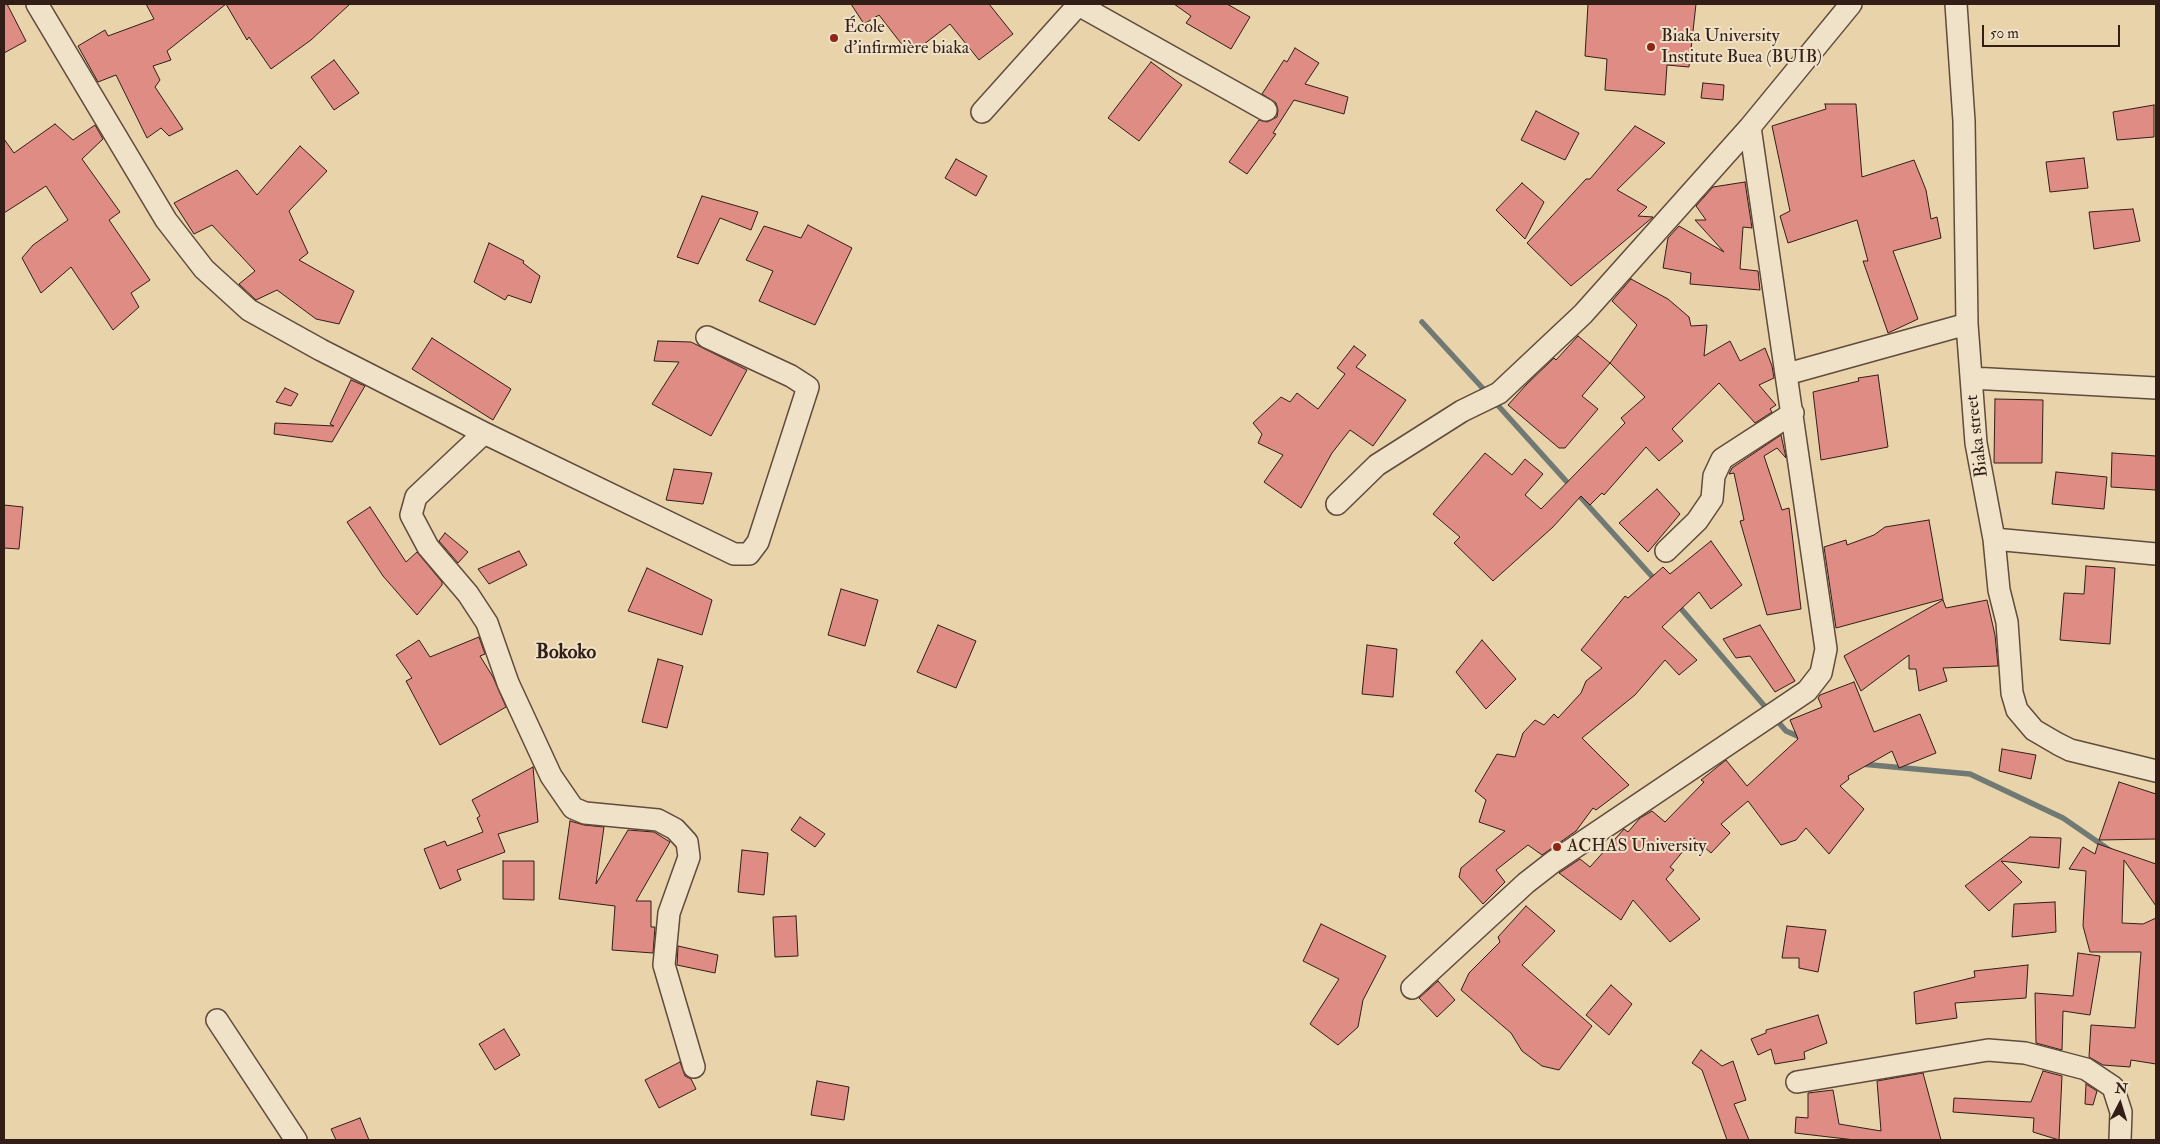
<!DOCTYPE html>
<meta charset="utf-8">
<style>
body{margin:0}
#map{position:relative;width:2160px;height:1144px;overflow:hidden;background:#e8d3ab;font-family:"IM FELL Double Pica",serif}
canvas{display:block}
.frame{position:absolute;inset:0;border:5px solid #321e17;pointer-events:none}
.north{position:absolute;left:2095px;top:1079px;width:50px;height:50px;-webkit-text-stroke:4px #f0e2c8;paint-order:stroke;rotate:5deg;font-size:14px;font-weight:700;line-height:20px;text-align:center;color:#321e17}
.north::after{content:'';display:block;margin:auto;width:18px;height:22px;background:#321e17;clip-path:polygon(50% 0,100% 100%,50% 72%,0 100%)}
.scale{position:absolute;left:1982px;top:25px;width:138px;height:22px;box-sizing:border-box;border:2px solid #321e17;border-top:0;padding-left:6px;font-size:15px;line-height:18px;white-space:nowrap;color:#321e17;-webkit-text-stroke:4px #f0e2c8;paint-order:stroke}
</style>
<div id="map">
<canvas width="2160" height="1144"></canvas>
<div class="frame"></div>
<div class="north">N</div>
<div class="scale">50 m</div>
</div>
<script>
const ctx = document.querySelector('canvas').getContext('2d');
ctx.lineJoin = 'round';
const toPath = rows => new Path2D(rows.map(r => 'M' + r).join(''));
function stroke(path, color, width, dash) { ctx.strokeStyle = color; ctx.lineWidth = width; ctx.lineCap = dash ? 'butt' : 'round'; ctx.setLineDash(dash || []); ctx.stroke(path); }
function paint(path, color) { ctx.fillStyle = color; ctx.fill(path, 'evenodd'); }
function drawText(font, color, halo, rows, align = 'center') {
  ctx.font = font + ' "IM FELL Double Pica",serif'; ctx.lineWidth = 4; ctx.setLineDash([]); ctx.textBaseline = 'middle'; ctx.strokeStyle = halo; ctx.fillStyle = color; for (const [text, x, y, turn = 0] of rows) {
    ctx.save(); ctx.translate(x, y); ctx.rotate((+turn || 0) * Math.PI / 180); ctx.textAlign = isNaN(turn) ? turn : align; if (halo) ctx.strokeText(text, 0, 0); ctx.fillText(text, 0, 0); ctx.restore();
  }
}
const stream = toPath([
 [1422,322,1488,394],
 [1494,401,1657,582],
 [1677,604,1786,731,1802,738],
 [1861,764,1970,774,2063,818,2111,851]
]);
const building = toPath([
 [4,4,7,4,26,41,4,53,4,4],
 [146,4,226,4,167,51,171,60,153,66,160,80,155,87,183,129,169,136,161,128,147,138,116,75,98,82,78,46,105,30,108,36,154,19,146,4],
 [226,4,350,4,311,40,271,69,249,37,247,40,226,4],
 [851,4,989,4,1013,34,979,60,950,24,910,55,879,15,864,24,851,4],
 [1174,4,1227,4,1250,17,1231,49,1186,23,1191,16,1174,4],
 [1588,4,1696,4,1689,67,1667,65,1665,95,1605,90,1607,59,1585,56,1588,4],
 [1295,48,1319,63,1305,84,1348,97,1344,114,1294,100,1273,133,1276,134,1247,174,1229,162,1259,120,1267,122,1277,117,1278,110,1276,103,1262,94,1284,60,1287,62,1295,48],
 [334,60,359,93,334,110,311,77,334,60],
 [1151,62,1182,85,1139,141,1108,118,1151,62],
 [1703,83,1724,85,1723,100,1701,98,1703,83],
 [1825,104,1856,104,1862,177,1914,160,1926,190,1931,219,1937,217,1941,238,1893,251,1918,319,1888,333,1863,261,1868,261,1857,220,1788,243,1780,216,1790,211,1772,126,1826,109,1825,104],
 [2154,105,2154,137,2117,140,2113,112,2154,105],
 [1536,111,1579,133,1565,160,1521,140,1536,111],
 [55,124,73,140,95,125,103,139,82,159,120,212,109,220,150,280,131,293,139,307,113,330,71,267,41,293,22,258,33,245,68,220,46,186,4,213,4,139,14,153,55,124],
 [1635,126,1665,143,1617,190,1647,207,1638,216,1653,217,1571,286,1527,243,1586,179,1590,179,1635,126],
 [300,146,327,171,289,211,308,253,299,260,354,291,339,324,316,319,277,290,256,300,239,284,255,271,212,225,194,234,174,203,237,170,257,195,300,146],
 [2084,158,2088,188,2050,192,2046,162,2084,158],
 [956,159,987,176,976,196,945,178,956,159],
 [1745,182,1752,228,1743,227,1740,269,1758,271,1760,290,1690,284,1691,273,1663,268,1668,238,1679,226,1724,252,1695,220,1706,220,1696,206,1713,187,1745,182],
 [1522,183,1544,202,1525,239,1496,210,1522,183],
 [702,196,758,212,751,230,720,218,698,264,677,257,702,196],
 [2133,209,2140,241,2094,249,2089,212,2133,209],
 [808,225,852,248,815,325,759,301,773,271,746,260,764,226,801,238,808,225],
 [489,243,524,261,523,263,540,276,531,303,508,295,505,300,474,282,489,243],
 [1631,279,1668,299,1689,317,1691,326,1707,325,1704,356,1730,341,1740,361,1765,348,1772,366,1774,378,1759,385,1776,405,1770,409,1772,412,1755,423,1719,383,1672,429,1683,441,1659,461,1646,447,1604,495,1602,493,1590,505,1581,496,1553,527,1493,581,1454,543,1460,537,1433,514,1485,453,1512,475,1525,459,1543,474,1525,495,1541,509,1625,423,1621,418,1645,397,1610,363,1637,325,1612,301,1631,279],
 [1578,336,1610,363,1582,396,1598,409,1565,448,1559,448,1508,405,1526,385,1554,358,1556,360,1578,336],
 [432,338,511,389,493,420,412,369,432,338],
 [658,341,691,342,747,370,711,436,652,404,679,362,654,361,658,341],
 [1354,346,1366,355,1356,367,1406,400,1373,446,1350,430,1332,453,1301,508,1264,482,1283,455,1258,443,1262,434,1253,423,1281,397,1290,402,1297,393,1318,409,1345,374,1337,368,1354,346],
 [1878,375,1888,447,1821,460,1813,392,1859,381,1858,378,1878,375],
 [351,380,365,386,332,442,274,434,275,423,334,426,330,424,351,380],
 [285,388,298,394,291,406,276,402,285,388],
 [1995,399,2043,400,2042,463,1994,463,1995,399],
 [1781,435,1786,458,1777,448,1764,456,1782,510,1789,508,1801,609,1767,615,1740,521,1744,520,1734,473,1729,474,1732,468,1781,435],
 [2112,453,2156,456,2156,490,2111,487,2112,453],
 [674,469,712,473,703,504,666,500,674,469],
 [2056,472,2107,477,2104,509,2052,504,2056,472],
 [1657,489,1680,514,1648,552,1619,523,1657,489],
 [4,505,23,507,19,549,4,548,4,505],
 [370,507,406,562,417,552,442,582,442,585,417,615,383,576,347,522,370,507],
 [1929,520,1943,599,1836,628,1824,547,1846,540,1847,545,1874,535,1885,527,1929,520],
 [445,533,468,552,458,563,439,541,445,533],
 [1711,541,1742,585,1711,609,1699,592,1662,627,1697,660,1679,675,1665,660,1635,695,1582,738,1629,785,1596,810,1593,808,1576,831,1542,855,1528,845,1496,870,1505,882,1483,904,1459,877,1461,868,1505,831,1479,822,1486,800,1475,791,1497,754,1515,757,1523,733,1535,720,1544,725,1554,714,1558,718,1581,693,1586,681,1602,668,1581,650,1625,596,1628,598,1663,567,1670,574,1711,541],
 [519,551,527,565,489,584,478,569,519,551],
 [2086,566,2115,568,2110,644,2060,640,2064,593,2084,594,2086,566],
 [647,568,712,600,702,635,628,611,647,568],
 [841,589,878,600,865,646,828,635,841,589],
 [1943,600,1946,608,1987,600,1995,635,1998,666,1943,668,1947,681,1919,691,1916,669,1909,669,1909,655,1861,691,1844,656,1943,600],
 [938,625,976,641,956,688,917,672,938,625],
 [1760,625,1795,681,1775,692,1750,656,1736,658,1723,639,1760,625],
 [479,637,485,654,480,656,493,677,506,707,440,745,406,681,412,678,396,655,419,640,430,657,479,637],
 [1482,640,1516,679,1486,709,1456,672,1482,640],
 [1367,645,1397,649,1393,697,1362,694,1367,645],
 [658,659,683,666,667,728,642,722,658,659],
 [1854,682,1874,732,1920,714,1936,753,1899,768,1892,751,1848,776,1849,779,1840,786,1864,809,1829,854,1806,828,1796,840,1781,845,1748,801,1721,824,1730,833,1711,853,1694,838,1670,867,1674,870,1666,879,1700,919,1670,942,1633,900,1621,920,1559,873,1580,859,1590,867,1624,829,1628,832,1640,818,1652,811,1665,822,1704,782,1701,780,1726,760,1747,786,1798,739,1790,720,1822,707,1818,698,1820,695,1854,682],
 [2002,749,2036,755,2031,779,1999,771,2002,749],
 [533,767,538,822,498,834,505,852,457,870,461,880,440,889,424,849,445,841,447,846,483,832,477,818,480,816,472,800,533,767],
 [2119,782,2156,794,2156,839,2099,840,2119,782],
 [800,817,825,834,815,847,791,830,800,817],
 [570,821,584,825,604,827,596,884,628,830,654,832,670,842,636,901,651,901,651,927,655,927,653,953,612,950,615,906,559,899,570,821],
 [2030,837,2061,838,2059,868,2001,861,2022,882,1989,911,1965,886,2030,837],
 [2098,844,2156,864,2156,906,2124,860,2122,923,2143,924,2156,918,2156,1064,2131,1060,2130,1067,2103,1065,2089,1057,2091,1025,2135,1028,2141,952,2090,952,2083,926,2086,871,2069,869,2083,847,2095,854,2098,844],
 [742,850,768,853,764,895,738,892,742,850],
 [503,861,534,861,534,900,503,899,503,861],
 [2055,902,2056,932,2012,937,2014,904,2055,902],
 [1526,906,1555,931,1522,965,1592,1026,1559,1070,1542,1066,1522,1051,1511,1033,1461,990,1469,973,1500,942,1498,937,1526,906],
 [796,916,798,956,775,957,773,917,796,916],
 [1321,924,1386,956,1363,1000,1358,1027,1338,1045,1310,1024,1339,979,1303,961,1321,924],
 [1787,926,1826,930,1818,972,1799,968,1799,958,1782,958,1787,926],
 [678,946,718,955,715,973,677,965,678,946],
 [2078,953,2100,956,2090,1015,2063,1011,2062,1050,2036,1043,2035,993,2073,996,2078,953],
 [2028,965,2026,998,1955,1003,1957,1018,1916,1024,1914,992,1975,977,1974,971,2028,965],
 [1438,981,1455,1000,1437,1017,1419,998,1438,981],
 [1611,985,1632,1004,1609,1035,1586,1015,1611,985],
 [1818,1015,1827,1043,1804,1052,1805,1059,1775,1064,1771,1049,1758,1055,1751,1039,1766,1033,1766,1030,1818,1015],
 [504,1029,520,1055,495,1070,479,1044,504,1029],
 [1701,1050,1722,1066,1733,1061,1746,1100,1734,1104,1749,1140,1727,1140,1702,1070,1692,1063,1701,1050],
 [680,1062,685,1076,691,1079,696,1089,659,1108,645,1080,680,1062],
 [2043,1071,2062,1076,2059,1140,2033,1132,2034,1118,1953,1112,1954,1098,2031,1102,2043,1071],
 [1923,1073,1941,1140,1855,1140,1795,1133,1796,1117,1808,1118,1808,1093,1833,1090,1839,1124,1881,1131,1877,1081,1923,1073],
 [817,1081,849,1087,844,1120,811,1115,817,1081],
 [2086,1084,2097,1091,2093,1105,2085,1104,2086,1084],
 [360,1118,369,1140,336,1140,331,1129,360,1118]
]);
const minor = toPath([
 [37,4,166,220,204,269,249,310,321,350,484,433,734,554,749,554,758,542,808,387,791,376,707,337],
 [1077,4,1266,110],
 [1956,4,1964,121,1967,324,1976,443,1994,539,1999,590,2007,622,2012,693,2017,710,2034,730,2058,744,2070,750,2156,771],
 [982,112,1079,4],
 [1787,374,1967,324],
 [1971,378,2156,388],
 [484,433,416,497,411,515,428,547,468,594,487,623,508,683,551,776,573,808,585,813,658,820,675,829,687,842,689,857,669,913,664,965,694,1067],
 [1337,504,1377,465,1462,411,1499,393,1583,314,1750,127,1851,4],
 [1994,539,2156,554],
 [1666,551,1697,521,1712,499,1714,476,1722,459,1793,413],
 [1412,988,1526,883,1553,862,1807,691,1821,673,1826,649,1750,127],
 [217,1020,296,1140],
 [1797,1082,1988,1050,2025,1053,2086,1069,2113,1087,2121,1112,2120,1140]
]);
const markers = [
 [834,38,5,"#8f2418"],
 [1651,47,5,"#8f2418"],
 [1557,847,5,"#8f2418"]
];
const poiNames = [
 ["École",844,28],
 ["d'infirmière biaka",844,49],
 ["Biaka University",1661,37],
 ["Institute Buea (BUIB)",1661,58],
 ["ACHAS University",1567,847]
];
const streetNames = [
 ["Biaka street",1978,436,-97]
];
const quarterNames = [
 ["Bokoko",566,654]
];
stroke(stream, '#707974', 5.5);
paint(building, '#de8c84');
stroke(building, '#321e17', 1);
stroke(minor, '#604b3c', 24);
stroke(minor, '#f0e2c8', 21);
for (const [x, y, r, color] of markers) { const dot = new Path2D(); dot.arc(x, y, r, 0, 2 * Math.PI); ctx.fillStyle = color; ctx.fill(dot); stroke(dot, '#f0e2c8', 2); }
drawText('18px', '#321e17', '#f0e2c8', poiNames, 'left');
drawText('18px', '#321e17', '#f0e2c8', streetNames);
drawText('bold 20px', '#321e17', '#f0e2c8', quarterNames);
</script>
